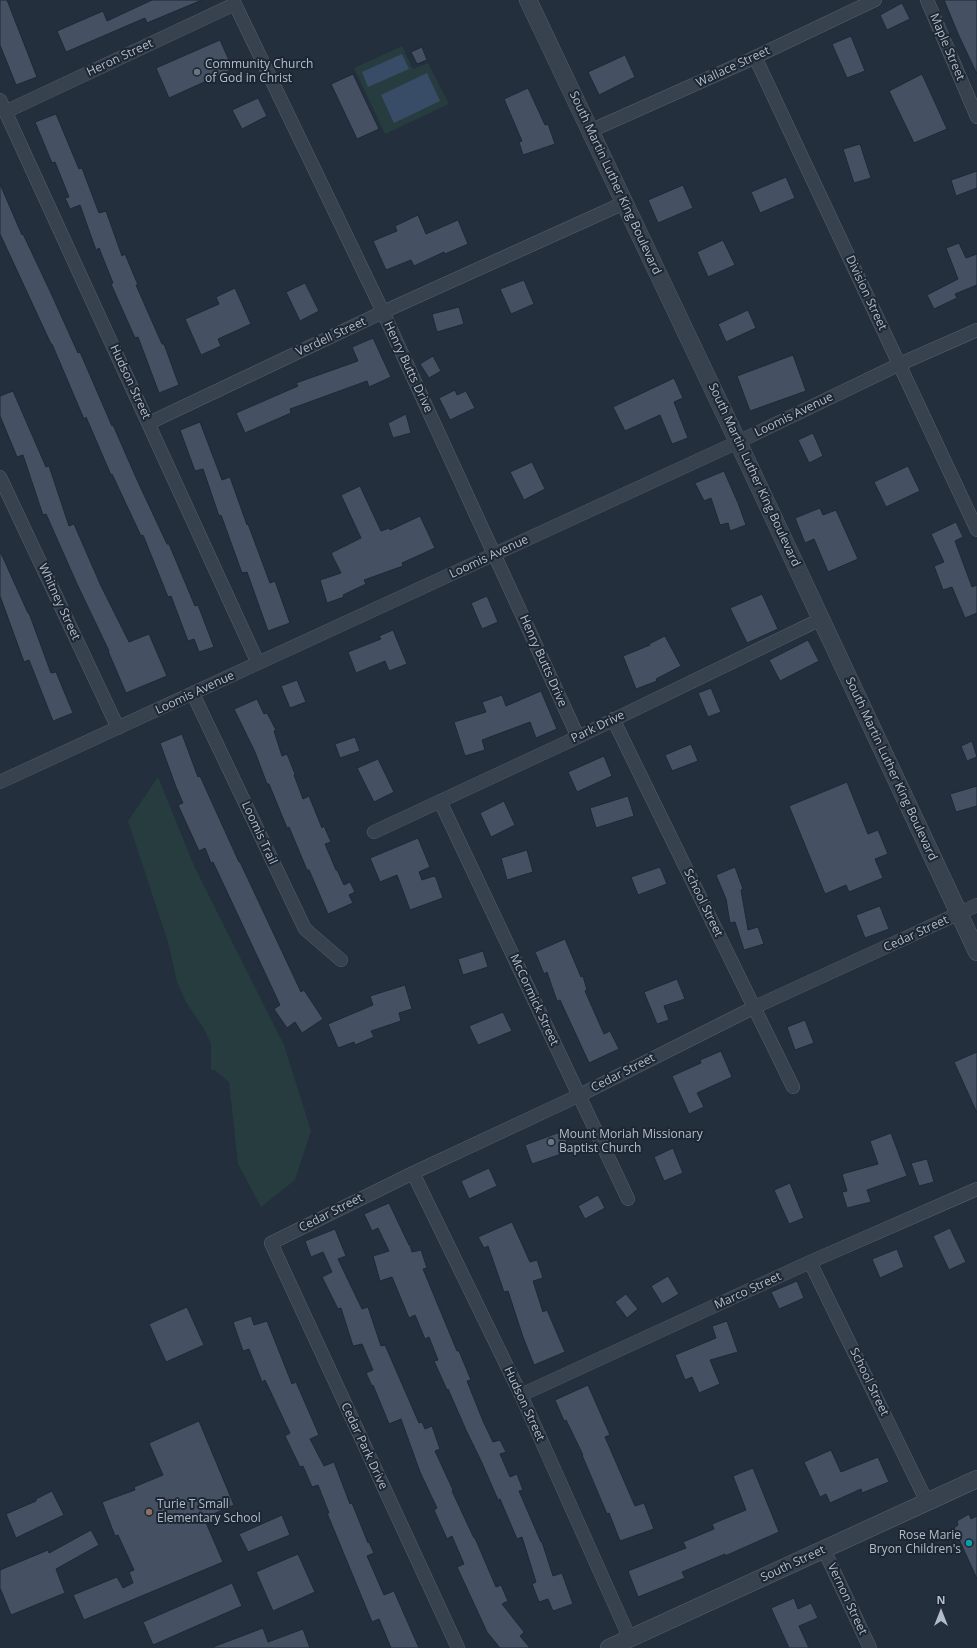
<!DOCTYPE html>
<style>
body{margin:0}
#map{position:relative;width:977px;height:1648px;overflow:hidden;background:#242f3e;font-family:"Open Sans",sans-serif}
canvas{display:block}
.north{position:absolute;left:921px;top:1592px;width:40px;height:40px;-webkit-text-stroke:3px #1d2633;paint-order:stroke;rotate:0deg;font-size:11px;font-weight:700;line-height:16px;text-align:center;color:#b4bcc9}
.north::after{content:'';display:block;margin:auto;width:14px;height:18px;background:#b4bcc9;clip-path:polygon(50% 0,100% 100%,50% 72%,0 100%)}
</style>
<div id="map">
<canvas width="977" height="1648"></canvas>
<div class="north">N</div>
</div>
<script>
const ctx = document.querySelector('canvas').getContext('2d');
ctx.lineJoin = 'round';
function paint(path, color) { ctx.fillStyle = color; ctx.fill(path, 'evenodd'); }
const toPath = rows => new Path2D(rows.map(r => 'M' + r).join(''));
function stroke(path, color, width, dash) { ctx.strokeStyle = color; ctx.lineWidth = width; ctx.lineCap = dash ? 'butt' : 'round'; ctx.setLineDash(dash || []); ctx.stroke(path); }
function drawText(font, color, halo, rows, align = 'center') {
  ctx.font = font + ' "Open Sans",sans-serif'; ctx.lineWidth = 4; ctx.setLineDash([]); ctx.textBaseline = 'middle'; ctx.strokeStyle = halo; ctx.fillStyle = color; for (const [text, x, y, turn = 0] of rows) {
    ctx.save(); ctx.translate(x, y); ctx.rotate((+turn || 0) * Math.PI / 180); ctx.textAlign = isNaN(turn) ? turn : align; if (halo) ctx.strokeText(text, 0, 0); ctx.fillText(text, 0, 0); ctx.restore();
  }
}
const green = toPath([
 [402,46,413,69,428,63,449,104,385,134,354,68],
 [158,777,195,868,284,1045,311,1131,295,1180,261,1207,238,1164,229,1082,215,1070,211,1070,211,1044,204,1029,186,1002,177,982,168,942,128,821]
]);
const water = toPath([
 [402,54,409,69,368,87,362,72],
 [427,73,440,101,394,123,381,95]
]);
const building = toPath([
 [0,0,7,0,37,77,16,85,0,45,0,0],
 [152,0,202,0,147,23,145,18,66,52,57,31,103,11,107,21,152,0],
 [944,0,977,0,977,74,959,36,944,0],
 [902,3,910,19,887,30,880,15,902,3],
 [851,36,865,71,847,78,832,44,851,36],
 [220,40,233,69,169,98,156,68,220,40],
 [422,47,427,60,417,64,411,52,422,47],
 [625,55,635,77,599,95,588,72,625,55],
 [353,74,379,129,357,139,331,84,353,74],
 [922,74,947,129,914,143,889,91,922,74],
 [528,88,545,125,548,124,555,144,523,155,519,142,522,141,504,99,528,88],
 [258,98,267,116,242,129,232,110,258,98],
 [56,114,79,169,82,168,99,213,106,211,122,256,125,254,138,285,136,285,162,344,164,344,179,385,159,393,138,337,135,338,111,284,113,283,99,248,96,250,80,205,70,209,65,198,69,197,55,162,52,163,35,122,56,114],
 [860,144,871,178,854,183,843,149,860,144],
 [977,171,977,188,956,196,951,180,977,171],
 [786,177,795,198,760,213,751,192,786,177],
 [0,184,22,235,23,234,50,291,78,353,80,352,112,426,113,425,138,482,167,544,169,544,195,606,198,605,214,647,199,652,194,639,188,641,171,596,168,597,143,535,141,536,112,474,111,475,86,417,84,419,52,344,51,344,0,234,0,184],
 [683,185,693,208,658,223,648,200,683,185],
 [418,215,426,234,458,220,468,244,445,254,444,252,414,266,411,260,386,270,373,241,397,231,395,226,418,215],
 [723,240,735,265,708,277,697,252,723,240],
 [959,243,966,258,977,254,977,285,955,294,957,298,934,309,927,295,958,279,946,248,959,243],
 [524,280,534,304,511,314,500,289,524,280],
 [305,283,319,311,300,321,286,292,305,283],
 [235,288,251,324,218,339,221,346,201,355,185,319,219,304,216,297,235,288],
 [459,307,464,324,437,332,432,314,459,307],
 [748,310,756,328,726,342,718,324,748,310],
 [373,338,391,377,369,387,367,381,290,409,291,413,245,433,236,413,298,386,296,383,358,361,352,347,373,338],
 [793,355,806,391,750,411,737,376,793,355],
 [433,356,441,371,429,378,420,364,433,356],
 [674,378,683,398,674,402,688,438,672,444,660,415,625,431,613,407,674,378],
 [455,390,457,395,466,391,475,408,450,420,439,398,455,390],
 [13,391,46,467,49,466,69,526,74,524,101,586,129,642,149,634,167,676,126,693,108,651,109,651,77,584,46,514,43,515,23,455,17,457,0,416,0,396,13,391],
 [406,414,411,433,393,438,388,423,406,414],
 [200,422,222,480,230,477,247,525,248,524,270,583,275,581,290,623,268,631,247,572,242,573,221,515,219,516,203,469,195,471,180,430,200,422],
 [813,433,823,456,809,463,798,440,813,433],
 [532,462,545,489,524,500,510,472,532,462],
 [908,466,920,491,886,507,874,482,908,466],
 [724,471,738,503,746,525,730,531,728,523,720,525,711,498,704,501,695,483,724,471],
 [360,486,381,531,389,528,390,530,420,516,435,548,402,563,403,566,364,580,366,584,343,595,344,597,327,603,320,580,341,573,331,553,361,538,341,495,360,486],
 [820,508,823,515,836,510,858,559,828,572,814,539,805,543,795,518,820,508],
 [956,522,963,537,955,541,972,587,977,585,977,613,965,618,952,587,943,590,934,566,944,562,931,534,956,522],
 [0,551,28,613,29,613,51,673,56,672,73,713,53,721,29,660,24,662,0,596,0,551],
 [762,594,778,629,747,643,730,608,762,594],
 [487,596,498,622,482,629,471,603,487,596],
 [393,630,407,664,389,671,385,661,356,673,348,652,381,639,379,636,393,630],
 [665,636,681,666,656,679,657,681,636,689,623,656,650,645,649,644,665,636],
 [808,640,819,661,780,681,769,660,808,640],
 [297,680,306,702,290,708,281,686,297,680],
 [711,688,721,712,708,717,698,693,711,688],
 [541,691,557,729,536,738,530,722,482,740,485,750,465,756,454,722,486,712,482,702,502,695,506,706,541,691],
 [257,699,264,714,267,713,276,730,274,731,282,756,287,754,295,774,294,775,303,799,309,796,322,828,324,826,331,842,325,844,336,870,337,870,344,885,350,882,355,892,349,895,353,903,328,914,309,870,307,870,289,827,287,828,269,784,267,784,255,752,234,709,257,699],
 [182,734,198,777,200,776,239,862,240,862,301,992,304,990,323,1019,302,1033,295,1022,287,1028,274,1009,280,1005,213,862,211,863,205,848,199,851,178,805,183,803,176,787,160,743,182,734],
 [355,737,360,751,340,758,335,744,355,737],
 [972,741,977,757,967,761,961,746,972,741],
 [691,744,698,761,672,771,665,755,691,744],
 [604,756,612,776,577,792,568,772,604,756],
 [378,759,394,792,374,802,357,768,378,759],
 [847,782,868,834,878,830,888,854,875,859,883,878,849,892,846,885,825,894,789,806,847,782],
 [977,786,977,806,956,812,950,794,977,786],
 [628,796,634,816,596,828,590,808,628,796],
 [504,801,515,825,491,837,480,813,504,801],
 [418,838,430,867,419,872,422,880,434,876,436,878,443,898,410,910,397,875,380,882,370,858,418,838],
 [527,850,533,872,507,880,501,858,527,850],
 [660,867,667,884,638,895,631,877,660,867],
 [735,867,743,889,741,890,748,930,758,927,764,944,744,950,735,922,730,923,726,899,716,875,735,867],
 [880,906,889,929,865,938,856,915,880,906],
 [565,939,581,977,583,976,587,990,585,991,604,1034,610,1031,619,1049,589,1063,560,1000,557,1001,547,972,544,974,535,952,565,939],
 [483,951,488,967,463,975,458,959,483,951],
 [677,979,685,999,664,1006,669,1020,657,1024,644,992,677,979],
 [405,985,412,1009,399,1013,401,1021,371,1031,374,1037,355,1045,354,1042,338,1048,328,1024,373,1005,370,996,405,985],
 [503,1012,512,1031,478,1045,469,1026,503,1012],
 [805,1020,814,1043,795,1050,787,1027,805,1020],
 [721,1051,732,1077,697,1093,704,1107,689,1114,672,1076,701,1063,700,1060,721,1051],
 [977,1052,977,1113,954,1062,977,1052],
 [563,1131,570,1151,532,1164,525,1145,563,1131],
 [891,1133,907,1176,867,1190,871,1202,847,1208,842,1192,847,1191,842,1174,878,1164,870,1141,891,1133],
 [673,1148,683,1173,664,1181,654,1157,673,1148],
 [927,1159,934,1182,919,1186,911,1163,927,1159],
 [489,1168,497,1186,469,1199,461,1181,489,1168],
 [790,1183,804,1218,789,1224,774,1190,790,1183],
 [598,1195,605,1208,585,1219,578,1206,598,1195],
 [389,1203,409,1245,410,1245,412,1252,421,1250,427,1268,423,1269,457,1351,459,1351,471,1380,467,1381,483,1421,493,1442,500,1440,506,1452,500,1454,510,1477,517,1474,523,1490,519,1491,541,1542,542,1542,553,1576,562,1573,573,1604,553,1611,548,1599,539,1602,532,1584,536,1582,522,1537,517,1539,500,1499,498,1500,482,1463,466,1430,448,1389,447,1390,434,1361,438,1360,429,1337,425,1339,415,1315,409,1318,392,1277,380,1281,373,1256,389,1251,378,1228,372,1231,364,1214,389,1203],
 [512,1222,530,1262,537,1260,543,1278,533,1281,543,1312,547,1310,565,1352,534,1365,523,1337,508,1291,504,1292,488,1246,484,1248,478,1237,512,1222],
 [950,1228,966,1262,949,1270,933,1236,950,1228],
 [335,1229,346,1256,338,1259,362,1309,368,1307,381,1346,385,1345,419,1423,422,1422,425,1429,432,1426,440,1449,435,1451,453,1490,452,1491,474,1538,475,1538,496,1587,501,1585,508,1601,502,1604,524,1632,520,1636,530,1648,500,1648,487,1632,457,1567,464,1564,452,1536,447,1539,434,1510,437,1508,420,1472,401,1419,389,1424,373,1385,372,1386,366,1373,373,1370,362,1344,353,1346,341,1308,338,1309,322,1277,332,1272,323,1252,311,1257,305,1241,335,1229],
 [897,1249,904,1267,880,1278,872,1259,897,1249],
 [668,1276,679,1294,662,1304,651,1286,668,1276],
 [797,1281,804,1298,779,1309,771,1292,797,1281],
 [626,1294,638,1309,627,1318,615,1302,626,1294],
 [187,1307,204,1345,166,1362,149,1324,187,1307],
 [251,1316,254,1325,267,1321,292,1384,296,1382,319,1435,310,1439,324,1466,334,1462,350,1504,352,1503,368,1543,369,1542,374,1553,367,1556,384,1595,394,1591,419,1648,391,1648,379,1619,372,1622,327,1513,329,1513,318,1485,312,1487,303,1466,300,1467,285,1436,290,1433,265,1380,262,1382,249,1349,243,1351,233,1322,251,1316],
 [727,1321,738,1352,710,1360,720,1384,699,1393,692,1377,685,1380,675,1355,716,1338,712,1326,727,1321],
 [588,1385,610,1435,605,1437,635,1506,644,1503,654,1529,620,1541,609,1513,607,1514,582,1455,583,1455,566,1420,564,1421,555,1400,588,1385],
 [199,1421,234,1505,204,1518,223,1562,84,1620,73,1595,117,1577,123,1588,133,1583,129,1572,134,1570,118,1535,115,1536,102,1502,135,1490,134,1487,163,1475,149,1443,199,1421],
 [831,1450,841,1472,878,1457,889,1482,862,1493,861,1489,830,1503,826,1494,820,1497,804,1462,831,1450],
 [753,1468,779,1532,725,1556,725,1554,682,1572,685,1578,638,1597,628,1571,686,1548,683,1542,714,1529,712,1524,746,1510,733,1476,753,1468],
 [52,1491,64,1515,16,1538,6,1514,36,1501,36,1499,52,1491],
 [969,1514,971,1519,977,1516,977,1579,954,1528,958,1525,957,1521,969,1514],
 [282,1515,290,1535,248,1552,239,1534,282,1515],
 [91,1530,99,1545,56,1569,65,1593,11,1615,0,1588,0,1570,48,1550,49,1553,91,1530],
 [298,1554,315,1592,273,1611,256,1572,298,1554],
 [232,1583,242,1606,153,1645,143,1622,232,1583],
 [794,1598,798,1609,811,1603,818,1618,799,1626,809,1648,789,1648,771,1608,794,1598],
 [263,1628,268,1642,303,1629,310,1648,213,1648,213,1647,263,1628]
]);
const minor = toPath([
 [233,0,383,312,578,737],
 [927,0,977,117],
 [755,57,977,530],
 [0,100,258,663],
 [5,112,235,4],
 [590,131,747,61,875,0],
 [149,423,383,312,624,203],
 [0,477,118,728],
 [193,694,305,929,341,960],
 [613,719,793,1087],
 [0,782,738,442,900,364,977,330],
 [440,801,628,1199],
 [374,832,578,737,821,619],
 [413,1173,521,1395,630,1639],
 [810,1262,927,1502],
 [521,1395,810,1262,977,1189],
 [824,1550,870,1648],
 [458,1648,271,1243,413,1173,580,1095,755,1007,977,905]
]);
const tertiary = toPath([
 [528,0,738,442,977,952],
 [609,1648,977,1479]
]);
const markers = [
 [197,72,4,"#6b7280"],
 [551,1142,4,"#6b7280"],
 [149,1512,4,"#8d6e63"],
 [969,1543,4,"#0f9aa8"]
];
const streetNames = [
 ["Maple Street",947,47,67],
 ["Heron Street",120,58,-25],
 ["Wallace Street",733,67,-25],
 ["South Martin Luther King Boulevard",615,183,65],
 ["Division Street",866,293,65],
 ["Verdell Street",331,337,-25],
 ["Henry Butts Drive",408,367,65],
 ["Hudson Street",130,382,65],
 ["Loomis Avenue",794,415,-26],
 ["South Martin Luther King Boulevard",754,475,65],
 ["Loomis Avenue",489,557,-25],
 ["Whitney Street",59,602,65],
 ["Henry Butts Drive",543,661,66],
 ["Loomis Avenue",195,693,-25],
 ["Park Drive",598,727,-26],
 ["South Martin Luther King Boulevard",891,769,65],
 ["Loomis Trail",259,833,65],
 ["School Street",703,903,64],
 ["Cedar Street",916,934,-25],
 ["McCormick Street",534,1000,65],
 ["Cedar Street",623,1073,-27],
 ["Cedar Street",331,1213,-27],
 ["Marco Street",748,1291,-25],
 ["School Street",869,1382,64],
 ["Hudson Street",524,1404,65],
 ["Cedar Park Drive",364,1446,65],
 ["South Street",793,1564,-25],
 ["Vernon Street",847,1599,65]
];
const poiNames = [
 ["Community Church",205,65],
 ["of God in Christ",205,79],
 ["Mount Moriah Missionary",559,1135],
 ["Baptist Church",559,1149],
 ["Turie T Small",157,1505],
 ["Elementary School",157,1519],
 ["Rose Marie",961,1536,"right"],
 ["Bryon Children's",961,1550,"right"]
];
paint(green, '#263c3f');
paint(water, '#394c67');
paint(building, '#455162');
stroke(building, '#1f2835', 1);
stroke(minor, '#565f6c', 14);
stroke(tertiary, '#565f6c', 18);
stroke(minor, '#38414e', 13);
stroke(tertiary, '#38414e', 17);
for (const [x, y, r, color] of markers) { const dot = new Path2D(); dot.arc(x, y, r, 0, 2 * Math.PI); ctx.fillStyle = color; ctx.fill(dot); stroke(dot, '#1d2633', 1.5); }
drawText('12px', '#b4bcc9', '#1d2633', streetNames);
drawText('12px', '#b4bcc9', '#1d2633', poiNames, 'left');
</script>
